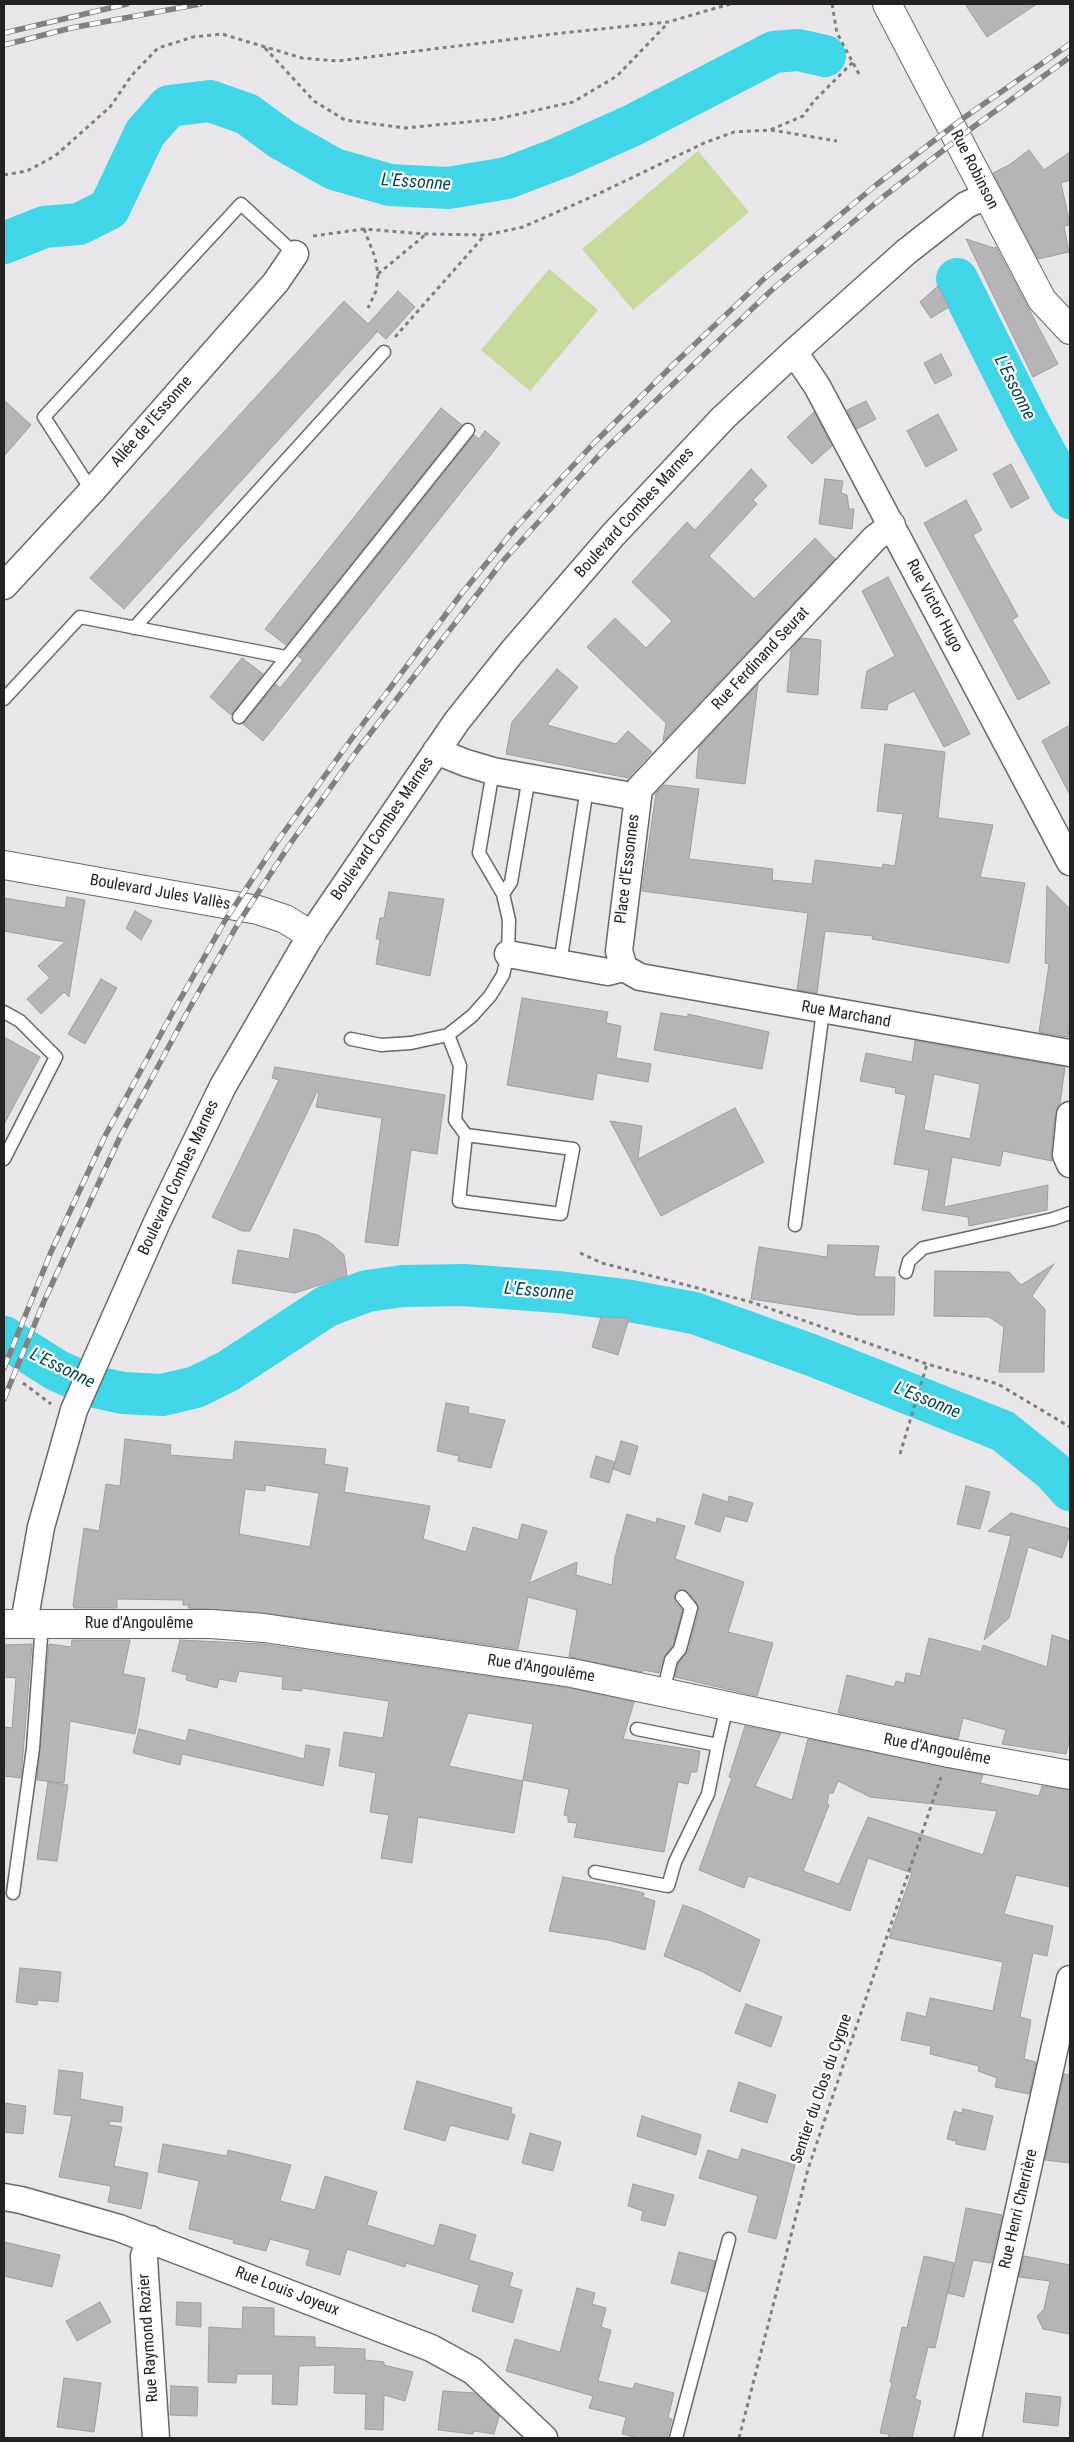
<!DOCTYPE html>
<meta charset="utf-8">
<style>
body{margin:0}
#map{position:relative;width:1074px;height:2442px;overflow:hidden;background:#e8e6e9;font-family:"Roboto Condensed",sans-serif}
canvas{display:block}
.frame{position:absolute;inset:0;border:5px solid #242324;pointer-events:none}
</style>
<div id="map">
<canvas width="1074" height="2442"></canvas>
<div class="frame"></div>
</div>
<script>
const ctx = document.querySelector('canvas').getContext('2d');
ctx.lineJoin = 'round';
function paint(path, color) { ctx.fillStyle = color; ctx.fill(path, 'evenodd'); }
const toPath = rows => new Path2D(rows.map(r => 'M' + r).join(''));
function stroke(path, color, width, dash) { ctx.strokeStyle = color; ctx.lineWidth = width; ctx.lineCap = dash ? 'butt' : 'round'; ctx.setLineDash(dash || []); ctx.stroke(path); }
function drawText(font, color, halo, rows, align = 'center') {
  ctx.font = font + ' "Roboto Condensed",sans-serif'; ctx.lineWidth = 4.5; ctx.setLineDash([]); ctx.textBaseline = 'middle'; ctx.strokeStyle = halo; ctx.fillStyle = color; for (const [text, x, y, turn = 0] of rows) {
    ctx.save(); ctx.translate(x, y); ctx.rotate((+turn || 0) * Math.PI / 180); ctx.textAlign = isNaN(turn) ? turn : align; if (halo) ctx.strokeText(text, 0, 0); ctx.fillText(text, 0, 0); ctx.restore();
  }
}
const green = toPath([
 [698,151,749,212,633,310,582,249],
 [549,269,598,310,530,391,481,350]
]);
const river = toPath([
 [4,243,44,227,79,224,109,209,145,133,169,106,210,101,247,114,281,139,334,169,390,185,448,188,507,178,562,157,633,125,774,52,798,50,825,56],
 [957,279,1027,419,1070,498],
 [4,1337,56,1370,91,1386,123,1393,162,1395,196,1387,228,1371,327,1306,367,1291,403,1286,464,1285,558,1292,625,1300,694,1313,814,1356,1003,1431,1054,1472,1070,1490]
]);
const building = toPath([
 [965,4,1037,4,987,37,965,4],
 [1029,150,1044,170,1070,152,1070,180,1061,183,1070,225,1064,226,1069,252,1038,259,993,173,1009,165,1029,150],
 [966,239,994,248,996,247,1058,364,1033,377,966,239],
 [938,286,949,307,931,318,920,302,938,286],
 [398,291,415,307,386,339,376,330,377,332,124,609,90,578,344,301,368,324,398,291],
 [941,354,952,375,935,384,924,363,941,354],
 [4,400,31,425,4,456,4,400],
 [866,401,876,419,857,429,847,410,866,401],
 [441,408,462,425,286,645,265,629,441,408],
 [814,412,832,446,812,464,787,437,814,412],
 [938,414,957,450,926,467,907,431,938,414],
 [485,431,500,443,263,741,243,724,276,684,280,688,303,660,298,656,474,435,479,439,485,431],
 [1011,464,1029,498,1011,508,993,474,1011,464],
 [751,469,767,486,753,500,757,504,709,556,754,599,815,538,835,559,663,741,666,723,587,647,615,618,646,648,672,621,632,582,687,522,695,530,751,469],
 [825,479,843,481,841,493,847,495,849,509,854,509,852,529,819,524,825,479],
 [966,500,982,530,973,535,1018,616,1012,620,1050,683,1018,700,924,523,966,500],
 [888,577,970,734,944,747,914,691,888,704,887,710,861,708,867,671,895,656,862,591,888,577],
 [801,638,821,640,818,695,787,692,791,650,801,638],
 [242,658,263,674,231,715,210,697,242,658],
 [557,669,578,687,547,725,616,744,628,731,652,752,628,778,506,754,512,722,557,669],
 [758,684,745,784,696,778,699,747,758,684],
 [1070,725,1070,795,1042,741,1070,725],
 [885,744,945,752,938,818,993,825,980,877,1025,883,1009,963,872,939,873,936,825,931,817,993,797,990,808,913,642,891,656,793,664,785,699,789,689,859,773,869,772,880,812,884,815,860,882,868,883,864,895,866,903,814,877,811,885,744],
 [1047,886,1070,909,1070,1021,1068,1037,1039,1032,1049,964,1045,963,1047,886],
 [389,892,444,899,430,976,376,964,380,939,376,939,380,918,384,918,389,892],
 [67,897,85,900,69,997,64,992,41,1014,27,999,50,978,38,966,65,942,4,931,4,898,65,908,67,897],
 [135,911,152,921,141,940,126,928,135,911],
 [101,979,117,988,85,1044,68,1034,101,979],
 [522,998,608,1012,606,1023,621,1026,616,1058,651,1064,648,1082,597,1073,593,1100,507,1085,522,998],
 [661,1013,688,1017,688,1014,769,1032,762,1069,654,1050,661,1013],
 [4,1037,40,1057,4,1124,4,1037],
 [915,1041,1065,1067,1060,1104,1055,1114,1051,1154,1052,1161,1003,1151,1000,1166,952,1157,944,1207,1048,1185,1047,1210,969,1226,968,1217,922,1210,929,1170,894,1164,906,1095,895,1093,896,1088,860,1081,866,1053,912,1062,915,1041],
 [934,1074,980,1084,970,1139,924,1130,934,1074],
 [275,1067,445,1095,437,1154,411,1150,398,1246,365,1242,382,1118,316,1107,319,1093,317,1092,250,1231,242,1231,212,1217,279,1080,272,1078,275,1067],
 [735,1108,764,1162,661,1216,610,1121,642,1126,638,1159,735,1108],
 [294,1229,318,1235,332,1244,344,1255,347,1276,295,1293,232,1283,238,1250,289,1259,294,1229],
 [828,1245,879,1246,874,1277,895,1277,894,1315,858,1315,751,1299,759,1247,827,1257,828,1245],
 [1054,1264,1032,1296,1045,1309,1044,1372,999,1372,1004,1327,989,1317,934,1316,935,1271,1009,1272,1021,1285,1054,1264],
 [601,1317,629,1318,618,1355,592,1347,601,1317],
 [446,1403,469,1407,468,1413,505,1420,491,1468,458,1461,459,1456,437,1451,446,1403],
 [125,1439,171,1445,170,1455,233,1460,235,1441,326,1449,324,1464,348,1468,344,1492,430,1506,423,1539,466,1552,473,1527,518,1540,522,1524,547,1531,529,1583,577,1562,576,1575,612,1585,615,1557,627,1514,656,1523,657,1518,685,1526,675,1559,744,1582,728,1632,773,1643,757,1696,675,1677,678,1664,688,1651,699,1610,697,1603,684,1589,677,1590,674,1595,675,1602,682,1610,673,1645,663,1658,659,1673,643,1670,642,1672,569,1657,577,1610,528,1597,518,1649,266,1613,188,1608,189,1605,183,1605,183,1600,117,1599,117,1608,74,1608,73,1605,84,1528,99,1531,106,1484,120,1486,125,1439],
 [265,1485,319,1493,310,1547,239,1534,245,1489,265,1491,265,1485],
 [621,1441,638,1446,630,1475,613,1469,621,1441],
 [596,1456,615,1462,609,1483,590,1477,596,1456],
 [966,1486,990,1492,980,1529,957,1524,966,1486],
 [703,1494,728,1502,729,1496,753,1503,747,1522,725,1516,720,1532,695,1524,703,1494],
 [1011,1513,1070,1529,1070,1533,1062,1558,1028,1547,1009,1618,984,1640,1011,1536,988,1531,1011,1513],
 [1052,1635,1070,1641,1070,1738,1066,1754,1002,1744,1006,1730,963,1718,958,1739,838,1713,847,1675,894,1687,896,1681,904,1683,906,1673,920,1676,929,1638,981,1652,983,1645,1047,1667,1052,1635],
 [72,1640,130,1640,123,1674,145,1678,135,1734,70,1721,64,1783,37,1780,49,1644,71,1647,72,1640],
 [180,1640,262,1644,569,1688,634,1702,623,1739,700,1751,697,1772,691,1772,688,1784,678,1782,664,1852,574,1837,577,1823,568,1822,568,1816,564,1815,569,1789,523,1780,533,1724,468,1713,449,1766,523,1781,514,1833,418,1817,412,1863,381,1858,389,1815,370,1812,376,1773,339,1766,344,1732,383,1738,389,1701,302,1688,302,1691,282,1689,283,1677,239,1671,236,1682,219,1679,217,1688,186,1680,187,1675,172,1671,180,1640],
 [32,1644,21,1778,4,1776,4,1727,12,1728,16,1678,4,1677,4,1645,32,1644],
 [745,1726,781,1733,755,1786,792,1800,808,1739,983,1775,980,1783,1039,1796,1042,1786,1070,1790,1070,1887,1016,1875,1004,1914,1053,1926,1047,1956,1033,1953,1020,2017,1031,2020,1024,2059,1036,2062,1029,2094,995,2087,997,2078,978,2071,979,2066,930,2054,931,2046,901,2040,907,2012,926,2017,930,1998,993,2011,1003,1962,889,1938,912,1873,868,1858,850,1911,748,1876,744,1888,699,1870,732,1778,729,1777,745,1726],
 [838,1781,870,1797,997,1811,983,1855,868,1817,839,1884,803,1871,829,1805,827,1804,829,1793,833,1793,838,1781],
 [139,1729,186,1741,189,1729,304,1759,306,1745,330,1749,323,1786,182,1754,180,1765,133,1753,139,1729],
 [48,1782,68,1785,57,1861,37,1859,48,1782],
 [563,1877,627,1889,644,1893,643,1897,655,1901,645,1950,608,1940,549,1931,563,1877],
 [683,1905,700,1911,760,1940,740,1992,703,1972,664,1956,683,1905],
 [20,1968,61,1972,58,2002,38,2000,37,2005,16,2002,20,1968],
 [746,2004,782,2017,771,2047,735,2033,746,2004],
 [59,2070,83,2073,80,2099,123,2107,121,2122,110,2121,109,2125,122,2127,114,2166,148,2173,141,2209,108,2202,111,2186,59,2177,72,2116,54,2114,59,2070],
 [1064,2074,1070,2075,1070,2163,1045,2160,1064,2074],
 [417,2081,512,2108,511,2113,515,2115,508,2140,450,2125,445,2141,404,2129,417,2081],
 [739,2082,776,2095,767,2123,730,2111,739,2082],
 [4,2103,26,2106,23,2134,4,2132,4,2103],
 [963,2109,993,2116,985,2150,956,2144,956,2141,947,2139,954,2111,962,2113,963,2109],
 [642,2116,701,2135,696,2155,637,2136,642,2116],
 [530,2133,561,2142,553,2171,522,2163,530,2133],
 [163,2144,227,2156,228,2150,291,2165,280,2201,315,2210,325,2176,377,2192,367,2225,434,2246,440,2224,476,2235,469,2260,513,2273,509,2286,522,2290,513,2323,472,2311,479,2285,406,2263,405,2267,347,2249,340,2275,306,2265,310,2250,270,2239,266,2251,233,2243,234,2240,189,2229,199,2181,158,2172,163,2144],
 [742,2149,795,2165,776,2239,748,2232,758,2196,699,2178,708,2150,738,2160,742,2149],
 [633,2184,674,2195,665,2226,641,2220,643,2211,628,2206,633,2184],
 [966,2208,1002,2215,991,2263,973,2260,964,2297,948,2293,954,2264,935,2348,928,2347,915,2399,921,2401,912,2438,888,2438,889,2434,880,2433,892,2382,890,2382,902,2327,907,2328,924,2256,955,2263,966,2208],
 [4,2242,60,2255,52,2287,4,2276,4,2242],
 [679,2252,715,2261,706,2292,671,2283,679,2252],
 [1024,2256,1070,2265,1070,2334,1043,2329,1037,2316,1044,2309,1050,2281,1019,2277,1024,2256],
 [577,2288,595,2293,592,2304,606,2308,601,2327,611,2330,598,2381,633,2389,635,2383,674,2393,668,2418,672,2419,667,2438,639,2438,622,2434,626,2417,589,2408,593,2396,506,2371,515,2339,560,2352,577,2288],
 [100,2302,111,2322,77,2341,66,2321,100,2302],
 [177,2302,201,2303,201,2327,176,2325,177,2302],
 [243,2307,274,2308,274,2336,315,2337,315,2347,365,2349,365,2360,384,2362,384,2365,413,2372,405,2401,384,2395,383,2430,365,2429,366,2394,334,2393,335,2365,299,2366,297,2405,272,2404,273,2374,237,2374,236,2383,208,2382,209,2327,242,2329,243,2307],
 [64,2378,101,2383,94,2432,57,2427,64,2378],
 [171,2386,198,2387,197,2416,170,2415,171,2386],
 [443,2391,474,2393,499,2416,494,2434,474,2431,473,2434,438,2430,443,2391],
 [1026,2393,1061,2397,1058,2426,1023,2422,1026,2393]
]);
const path = toPath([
 [832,4,837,33,860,76],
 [265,48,314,101,345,120,405,128,497,119,573,102,617,76,668,23],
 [771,130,837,141],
 [4,175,27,171,55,156,110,107,132,75,158,48,193,37,222,34,302,58,337,61,562,33,668,22,730,4],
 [364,229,375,257,378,274,376,291,368,308],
 [313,236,364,229,425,234,486,235,523,227,598,194,704,143,734,132,770,130,803,116,814,101,853,62],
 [378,274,425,235],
 [395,337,485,235],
 [580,1253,602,1263,751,1302,927,1364,998,1384,1070,1427],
 [23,1383,51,1404],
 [900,1454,927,1364],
 [739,2438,808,2169,941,1777]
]);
const service = toPath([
 [92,491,44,417,241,204,295,254],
 [134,628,384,352],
 [4,699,80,617,286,657],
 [239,717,468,430],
 [503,894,511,882,529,777],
 [560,964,587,788],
 [4,1012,20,1021,56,1057,4,1159],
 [448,1035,460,1066,455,1120,466,1135,459,1201,561,1214,573,1149,466,1135],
 [351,1039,381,1045,411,1043,448,1035,472,1016,490,996,503,975,508,954,509,920,503,894,479,853,493,771],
 [795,1225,823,1011],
 [906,1272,909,1261,923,1248,1053,1219,1070,1213],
 [663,1692,671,1660,680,1649,691,1608,682,1597],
 [637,1729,718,1745,727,1706],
 [595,1872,668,1886,675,1862,708,1794,718,1745],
 [13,1893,33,1748,42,1623],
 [676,2438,729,2239]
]);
const minor = toPath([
 [794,352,817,386,1070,862],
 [4,586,92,491,276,282,295,254],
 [436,751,466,763,493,771,637,797],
 [508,954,608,972,624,968],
 [624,968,619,951,639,789,875,538,892,525],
 [624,968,640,977,1070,1053],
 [1070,1115,1066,1155,1070,1164],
 [24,1623,41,1527,74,1410,158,1220,223,1086,311,935,457,721,512,652,613,535,723,418,794,352,906,252,966,205,986,196],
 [4,2197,21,2200,119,2228,431,2348,473,2371,544,2438],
 [150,2239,144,2256,145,2275,156,2438],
 [968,2438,1070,1979]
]);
const tertiary = toPath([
 [887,4,1042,300,1070,330],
 [4,865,258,910,285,919,311,935],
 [4,1624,211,1624,264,1628,572,1673,949,1753,1070,1775]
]);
const rail = toPath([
 [4,33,127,4],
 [4,45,71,28,200,4],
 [4,1368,51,1252,106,1134,174,1010,226,919,279,839,350,741,462,593,518,525,594,443,678,360,767,276,876,185,965,117,1070,44],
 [4,1399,45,1299,120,1137,189,1009,239,922,290,844,359,748,502,562,603,451,775,287,883,197,972,128,1070,57]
]);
const streetNames = [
 ["Rue Robinson",974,170,63],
 ["Allée de l'Essonne",152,422,-49],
 ["Boulevard Combes Marnes",635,513,-48],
 ["Rue Victor Hugo",934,606,62],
 ["Rue Ferdinand Seurat",761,659,-47],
 ["Boulevard Combes Marnes",383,829,-56],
 ["Place d'Essonnes",628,869,-83],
 ["Boulevard Jules Vallès",160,893,10],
 ["Rue Marchand",846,1015,10],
 ["Boulevard Combes Marnes",179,1178,-65],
 ["Rue d'Angoulême",139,1624],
 ["Rue d'Angoulême",541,1669,9],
 ["Rue d'Angoulême",937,1750,11],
 ["Sentier du Clos du Cygne",822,2089,-71],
 ["Rue Henri Cherrière",1019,2209,-77],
 ["Rue Louis Joyeux",287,2292,21],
 ["Rue Raymond Rozier",149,2338,-94]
];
const waterNames = [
 ["L'Essonne",416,183,4],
 ["L'Essonne",1014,388,63],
 ["L'Essonne",539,1292,5],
 ["L'Essonne",62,1369,26],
 ["L'Essonne",927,1401,22]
];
paint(green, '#c7d99b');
stroke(river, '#40d6e8', 42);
paint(building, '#b5b4b6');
stroke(building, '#9f9da0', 1);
stroke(service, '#696769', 15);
stroke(minor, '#696769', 29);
stroke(tertiary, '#696769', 30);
stroke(path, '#807e80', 3, [4, 4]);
stroke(service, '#fff', 12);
stroke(minor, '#fff', 26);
stroke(tertiary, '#fff', 28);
stroke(rail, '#828082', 5.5);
stroke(rail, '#fff', 4, [11]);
drawText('16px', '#242324', '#fff', streetNames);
drawText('italic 18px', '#02474f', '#fff', waterNames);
</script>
